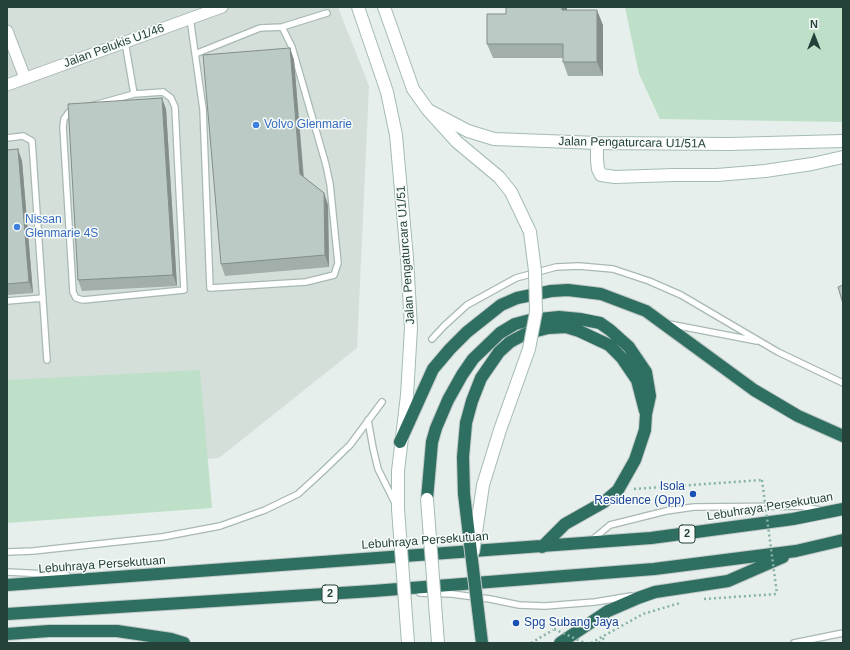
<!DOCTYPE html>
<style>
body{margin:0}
#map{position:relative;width:850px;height:650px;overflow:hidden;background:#e6efeb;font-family:Arial,sans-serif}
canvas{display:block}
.frame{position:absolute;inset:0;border:8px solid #24423a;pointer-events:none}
.north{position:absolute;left:794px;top:16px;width:40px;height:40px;-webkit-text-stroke:3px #f7fbf9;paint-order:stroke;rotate:0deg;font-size:11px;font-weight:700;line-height:16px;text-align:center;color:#24423a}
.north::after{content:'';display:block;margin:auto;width:14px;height:18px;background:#24423a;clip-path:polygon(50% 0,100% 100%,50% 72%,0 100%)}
</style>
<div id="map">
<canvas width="850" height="650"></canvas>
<div class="frame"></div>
<div class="north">N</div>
</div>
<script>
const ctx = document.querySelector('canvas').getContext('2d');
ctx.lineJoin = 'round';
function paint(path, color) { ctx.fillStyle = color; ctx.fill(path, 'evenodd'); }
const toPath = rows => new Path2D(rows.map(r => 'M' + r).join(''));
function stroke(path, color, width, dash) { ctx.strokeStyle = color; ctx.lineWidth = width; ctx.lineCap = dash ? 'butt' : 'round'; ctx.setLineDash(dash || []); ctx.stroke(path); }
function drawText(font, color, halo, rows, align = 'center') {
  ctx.font = font + ' Arial,sans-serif'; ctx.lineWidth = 3; ctx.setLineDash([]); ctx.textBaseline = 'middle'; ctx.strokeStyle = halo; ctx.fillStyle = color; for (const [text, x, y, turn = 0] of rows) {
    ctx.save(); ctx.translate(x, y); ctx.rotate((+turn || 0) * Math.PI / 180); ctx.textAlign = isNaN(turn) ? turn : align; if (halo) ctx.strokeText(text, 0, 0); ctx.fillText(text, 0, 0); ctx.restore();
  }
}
const built = toPath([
 [7,7,338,7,369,86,357,348,219,458,7,474]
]);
const green = toPath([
 [625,7,843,7,843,122,660,119,639,74],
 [200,370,212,508,7,523,7,380]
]);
const path = toPath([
 [634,489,762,480],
 [704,599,777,594],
 [531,643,553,630],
 [591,643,643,614,680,603],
 [599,643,606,636]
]);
const lane = toPath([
 [190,18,203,109,210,288,306,282,334,275,338,263,330,184,326,165,292,47,282,27],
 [125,42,134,94],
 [195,54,260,28,282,27,327,13],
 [163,92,171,98,175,107,184,290,83,300,76,298,73,292,63,127,64,119,69,112,134,94,163,92],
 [7,138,23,136,32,141,47,360],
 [7,301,43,298],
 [669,324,757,341],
 [432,339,444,326,467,305,516,278,556,267,579,266,613,269,649,281,681,295,778,352,843,383],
 [368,420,373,448,378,469,395,503],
 [592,540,610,525,666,511,694,507,800,506,820,510],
 [7,552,33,551,162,537,220,526,265,510,298,494,322,472,350,445,382,402],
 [7,572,67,575],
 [420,593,452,594,490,599,519,605,545,606,595,602,631,596],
 [794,643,843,633]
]);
const street = toPath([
 [7,31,25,78],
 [7,85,222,7]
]);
const secondary = toPath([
 [358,7,387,92,396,135,407,258,411,328,407,395,398,471,398,509],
 [384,7,413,89,428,110,457,142,499,177,511,192,530,232],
 [428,110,468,131,494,139,597,143,729,144,843,141],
 [597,143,597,160,598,169,601,175,615,177,674,175,717,175,765,171,812,164,843,157]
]);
const highway = toPath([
 [466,423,472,401,481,378,499,352,510,342,525,334,548,328,566,327,579,331,609,345,622,358,637,380,645,411],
 [400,442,433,369,450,349,467,332,501,305,517,298,551,291,568,290,601,294,646,311,754,390,798,416,843,436],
 [427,499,432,442,436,428,448,400,462,375,473,359,500,333,515,324,530,320,559,317,580,319,600,323,610,330,629,347,646,372,650,396,646,414,645,430,635,460,618,490,604,502,565,524,542,547],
 [7,585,651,538,793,519,843,509],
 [7,614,373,591,654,569,796,551,843,540],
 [7,634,49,631,117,631,171,639,184,643],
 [560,643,608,611,638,598,655,592,728,581,783,557]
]);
const pathBridge = toPath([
 [762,480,777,594],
 [554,629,585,643]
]);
const secondaryBridge = toPath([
 [427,499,438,643],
 [398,509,408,643],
 [473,553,483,485,500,430,529,349,536,312,535,271,530,232]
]);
const highwayBridge = toPath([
 [466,423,463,457,464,494,482,643]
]);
const wall = toPath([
 [567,7,567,10,603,25,603,76,568,76,563,62,563,58,493,58,487,44,506,14],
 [290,48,294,60,304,177,324,193,328,205,329,267,225,276,221,264],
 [166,109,177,286,82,291,78,280],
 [7,150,22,161,33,293,7,295]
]);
const shadedWall = toPath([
 [562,7,567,7,567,25,562,10],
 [597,10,603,25,603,76,597,62],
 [290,48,294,60,304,185,300,174],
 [162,98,166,109,177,286,173,275],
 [18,149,22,161,33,293,29,282],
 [324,193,328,205,329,267,325,255]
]);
const building = toPath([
 [506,7,562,7,562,10,597,10,597,62,563,62,563,44,487,44,487,14,506,14,506,7],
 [290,48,300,174,324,193,325,255,221,264,203,55,290,48],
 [162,98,173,275,78,280,68,104,162,98],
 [18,149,29,282,7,284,7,150,18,149],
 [843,285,843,304,838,287,843,285]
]);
const markers = [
 [256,125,4,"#3f7fe0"],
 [17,227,4,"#3f7fe0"],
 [693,494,4,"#1a4fb4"],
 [516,623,4,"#1a4fb4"]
];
const shields = [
 [687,534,16],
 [330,594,16]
];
const shieldNames = [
 ["2",687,534],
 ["2",330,594]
];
const streetNames = [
 ["Jalan Pelukis U1/46",114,46,-20],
 ["Jalan Pengaturcara U1/51A",632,143,1],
 ["Jalan Pengaturcara U1/51",406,255,-94],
 ["Lebuhraya Persekutuan",770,507,-9],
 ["Lebuhraya Persekutuan",425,541,-4],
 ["Lebuhraya Persekutuan",102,565,-4]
];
const shopNames = [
 ["Volvo Glenmarie",264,125],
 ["Nissan",25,220],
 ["Glenmarie 4S",25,234]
];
const transitNames = [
 ["Isola",685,487],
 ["Residence (Opp)",685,501],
 ["Spg Subang Jaya",524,623,"left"]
];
paint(built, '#d4dfda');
paint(green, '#bfe0c8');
stroke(lane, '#a8b8b2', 8);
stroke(street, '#a8b8b2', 13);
stroke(secondary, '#a4bbb3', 14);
stroke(highway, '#c2cac8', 14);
stroke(path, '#86b3a5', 2.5, [2, 3]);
stroke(lane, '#fff', 5.5);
stroke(street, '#fff', 11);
stroke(secondary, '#fff', 12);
stroke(highway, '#2f6f62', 12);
stroke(secondaryBridge, '#a4bbb3', 14, []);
stroke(highwayBridge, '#c2cac8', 14, []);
stroke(pathBridge, '#86b3a5', 2.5, [2, 3]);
stroke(secondaryBridge, '#fff', 12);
stroke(highwayBridge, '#2f6f62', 12);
paint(wall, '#a1aea9');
paint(shadedWall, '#838d89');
paint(building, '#bbcac4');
stroke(building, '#838d89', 1);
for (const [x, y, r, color] of markers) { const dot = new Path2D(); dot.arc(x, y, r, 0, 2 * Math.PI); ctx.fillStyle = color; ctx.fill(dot); stroke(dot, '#f7fbf9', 1.5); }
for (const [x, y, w] of shields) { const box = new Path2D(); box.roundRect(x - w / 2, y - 9, w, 18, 3); ctx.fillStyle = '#f7fbf9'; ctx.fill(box); stroke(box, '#24423a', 1); }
drawText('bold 11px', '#24423a', null, shieldNames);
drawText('12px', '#24423a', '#f7fbf9', streetNames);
drawText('12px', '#366cbe', '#f7fbf9', shopNames, 'left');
drawText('12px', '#164399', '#f7fbf9', transitNames, 'right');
</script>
